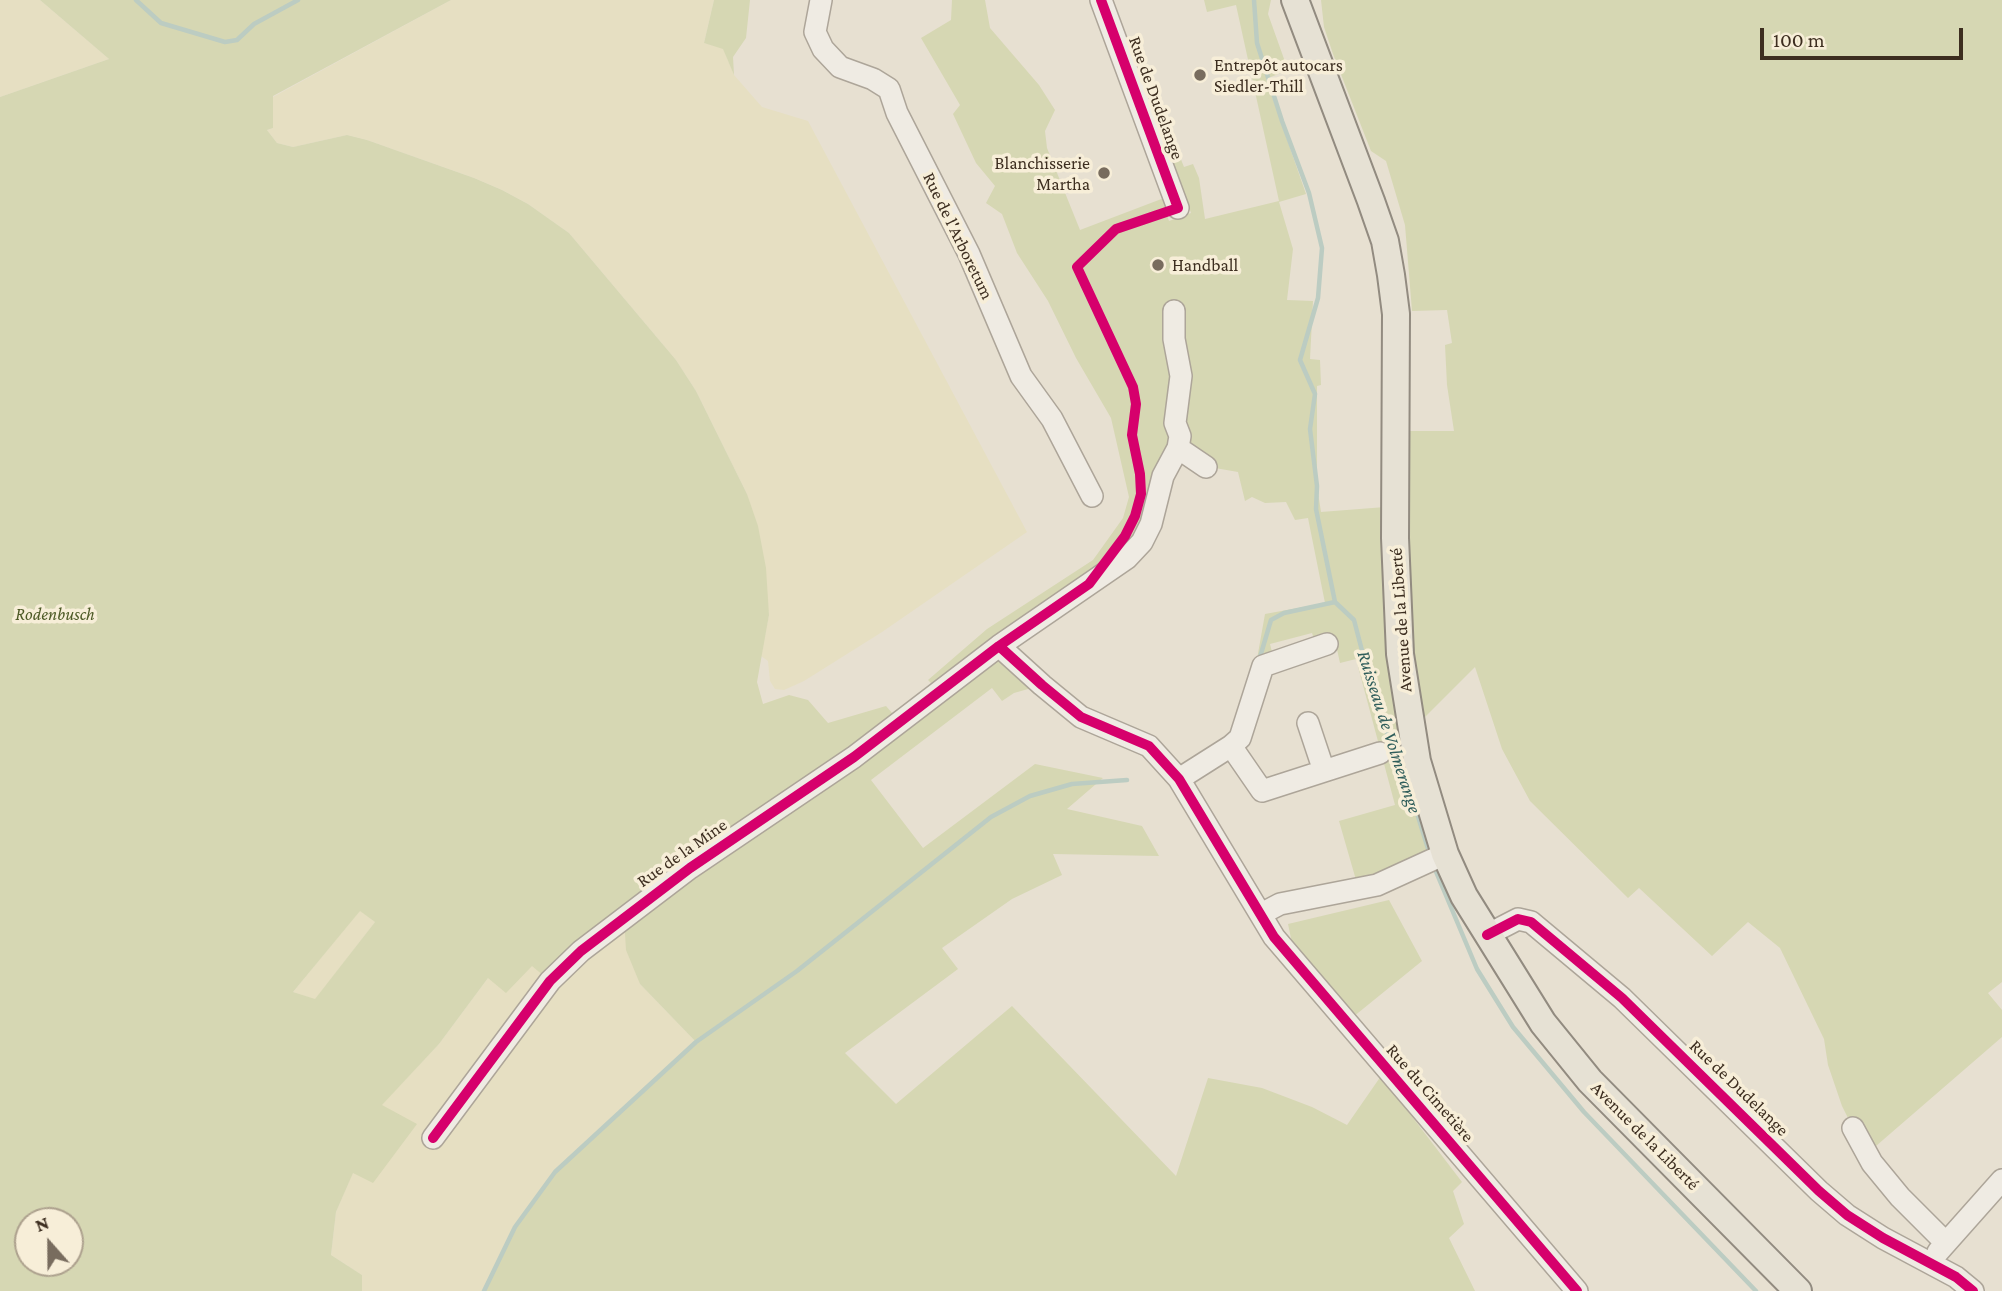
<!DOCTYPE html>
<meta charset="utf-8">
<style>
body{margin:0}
#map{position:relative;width:2002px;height:1291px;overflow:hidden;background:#e7e0d1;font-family:"Crimson Pro",serif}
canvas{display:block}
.north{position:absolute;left:14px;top:1207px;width:70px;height:70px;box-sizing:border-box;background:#f7eed8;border:2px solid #ada18e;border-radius:50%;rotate:339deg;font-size:19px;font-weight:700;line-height:28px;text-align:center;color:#3d2e20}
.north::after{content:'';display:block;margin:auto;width:24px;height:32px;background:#786c5e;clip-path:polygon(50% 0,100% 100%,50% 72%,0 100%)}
.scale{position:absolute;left:1760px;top:28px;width:203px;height:32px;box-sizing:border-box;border:4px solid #3d2e20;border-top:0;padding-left:9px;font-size:21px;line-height:24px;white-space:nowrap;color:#3d2e20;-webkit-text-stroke:5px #f7eed8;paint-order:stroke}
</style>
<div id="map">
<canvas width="2002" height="1291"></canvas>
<div class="north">N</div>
<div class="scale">100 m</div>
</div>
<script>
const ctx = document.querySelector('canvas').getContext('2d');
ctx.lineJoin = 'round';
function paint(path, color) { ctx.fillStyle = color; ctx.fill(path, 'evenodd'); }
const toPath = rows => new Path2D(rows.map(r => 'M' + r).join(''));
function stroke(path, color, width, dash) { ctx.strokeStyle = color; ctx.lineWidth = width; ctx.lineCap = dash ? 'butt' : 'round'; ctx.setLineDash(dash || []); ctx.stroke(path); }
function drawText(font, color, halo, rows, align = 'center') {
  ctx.font = font + ' "Crimson Pro",serif'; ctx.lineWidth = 7; ctx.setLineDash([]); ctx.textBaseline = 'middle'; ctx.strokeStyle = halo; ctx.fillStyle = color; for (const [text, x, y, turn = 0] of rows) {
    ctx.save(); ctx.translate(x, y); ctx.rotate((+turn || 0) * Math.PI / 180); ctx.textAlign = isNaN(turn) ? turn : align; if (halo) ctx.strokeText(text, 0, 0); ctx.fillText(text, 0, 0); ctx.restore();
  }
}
const farmland = toPath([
 [0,0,40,0,109,59,0,97],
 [451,0,714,0,704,43,723,48,734,75,762,107,808,121,1027,532,882,632,804,681,784,690,775,689,770,681,768,661,761,656,769,615,747,494,696,391,676,360,569,233,528,204,502,190,474,178,367,140,347,135,293,147,277,143,267,130,273,128,273,97],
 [360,910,375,922,315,1000,293,992],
 [624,916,640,984,696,1042,567,1158,515,1227,484,1291,362,1291,362,1275,331,1255,336,1212,353,1172,416,1125,381,1105,439,1044,488,978,532,965]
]);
const green = toPath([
 [40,0,451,0,273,96,273,128,267,130,277,143,293,147,347,135,367,140,474,178,502,190,528,204,569,233,676,360,696,391,747,494,758,526,766,568,769,615,757,682,763,704,789,695,808,700,828,723,886,706,893,714,889,724,940,692,928,680,987,629,1093,560,1123,518,1129,497,1111,418,1076,358,1048,301,1017,253,1002,214,986,203,995,186,976,163,953,114,960,105,921,38,951,20,952,0,985,0,990,28,1039,85,1055,110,1045,131,1047,148,1080,230,1164,198,1167,205,1165,209,1169,221,1191,213,1172,160,1180,157,1184,167,1193,164,1199,178,1205,219,1279,201,1236,5,1207,12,1204,0,1271,0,1268,14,1288,70,1266,79,1306,194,1279,202,1293,249,1287,300,1313,301,1310,359,1320,360,1321,385,1317,386,1317,486,1321,512,1385,507,1429,849,1397,869,1356,880,1339,821,1395,805,1356,659,1340,663,1336,645,1315,642,1312,633,1270,644,1273,656,1257,659,1265,614,1325,603,1308,518,1295,520,1286,502,1265,503,1252,497,1245,501,1238,472,1215,468,1178,448,1142,542,1000,646,1042,685,1014,693,1002,701,992,688,871,780,923,848,1035,764,1103,778,1067,809,1142,826,1159,856,1053,854,1062,875,1012,899,942,948,958,969,845,1053,896,1104,1012,1006,1176,1176,1208,1078,1262,1088,1312,1107,1347,1125,1381,1076,1462,1182,1453,1191,1464,1224,1449,1238,1475,1291,484,1291,515,1227,567,1158,696,1042,640,984,626,950,624,917,550,981,532,966,506,993,488,978,439,1044,382,1105,417,1124,373,1183,353,1173,336,1212,331,1255,362,1275,362,1291,0,1291,0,97,109,59],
 [360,911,375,922,315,999,293,992],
 [28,1221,70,1221,70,1263,28,1263],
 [714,0,750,0,746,38,733,57,734,75,723,49,704,43],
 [1321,0,2002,0,2002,982,1988,993,2002,1010,2002,1037,1876,1146,1871,1147,1853,1128,1842,1106,1828,1065,1824,1039,1780,948,1748,922,1712,956,1639,888,1628,898,1530,801,1502,749,1475,667,1421,721,1410,607,1408,431,1454,431,1447,385,1445,345,1452,343,1447,310,1412,311,1405,225,1386,161,1371,151,1333,54,1324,27],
 [1389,900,1422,961,1353,1017,1292,943,1288,924]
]);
const stream = toPath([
 [136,0,161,23,225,42,237,40,254,24,298,0],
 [1254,0,1257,43,1282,121,1309,193,1322,248,1318,298,1300,360,1315,394,1310,429,1317,486,1316,509,1335,602,1354,620,1376,704,1416,810,1430,855],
 [1260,657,1271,620,1284,613,1335,602],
 [1434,867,1477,969,1513,1027,1584,1112,1756,1291],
 [484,1291,515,1227,555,1172,696,1042,797,971,991,817,1030,796,1072,784,1127,780]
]);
const minor = toPath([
 [821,0,815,32,823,49,840,67,873,79,889,89,897,113,969,254,1021,376,1052,419,1092,496],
 [1101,0,1178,208],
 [1178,448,1206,467],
 [999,646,1042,685,1081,717,1149,746,1179,779,1274,937,1577,1291],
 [1308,723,1324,771],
 [1231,746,1262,791,1380,753],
 [1179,779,1231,746,1240,738,1263,666,1327,644],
 [1261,914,1280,904,1377,885,1445,854],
 [1487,935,1518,919,1531,922,1622,998,1819,1191,1847,1215,1883,1238,1956,1277,1973,1291],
 [1853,1128,1872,1163,1900,1197,1946,1243],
 [433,1138,550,981,581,951,690,868,854,757,999,646,1127,558,1142,542,1151,524,1163,476,1178,448,1180,436,1175,423,1181,376,1174,339,1174,311],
 [1938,1252,2002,1180]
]);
const major = toPath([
 [1295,0,1371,201,1385,241,1391,275,1396,314,1395,538,1400,654,1417,761,1445,854,1464,896,1543,1023,1590,1081,1798,1291]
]);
const cycleway = toPath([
 [999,646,1042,685,1081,717,1149,746,1179,779,1274,937,1577,1291],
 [1487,935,1518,919,1531,922,1622,998,1819,1191,1847,1215,1883,1238,1956,1277,1973,1291],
 [433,1138,550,981,581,951,690,868,854,757,999,646,1089,584,1125,536,1135,516,1141,494,1140,474,1132,435,1136,404,1133,387,1077,267,1116,229,1178,208,1101,0]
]);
const markers = [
 [1200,75,7,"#786c5e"],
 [1104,173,7,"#786c5e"],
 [1158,265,7,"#786c5e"]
];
const poiNames = [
 ["Entrepôt autocars",1214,65],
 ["Siedler-Thill",1214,86],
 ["Blanchisserie",1090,163,"right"],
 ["Martha",1090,184,"right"],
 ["Handball",1172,265]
];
const streetNames = [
 ["Rue de Dudelange",1156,98,70],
 ["Rue de l'Arboretum",958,236,64],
 ["Avenue de la Liberté",1401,620,-94],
 ["Rue de la Mine",682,853,-35],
 ["Rue de Dudelange",1739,1088,44],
 ["Rue du Cimetière",1430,1093,49],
 ["Avenue de la Liberté",1645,1136,45]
];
const parkNames = [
 ["Rodenbusch",55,614]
];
const waterNames = [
 ["Ruisseau de Volmerange",1389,732,72]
];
paint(farmland, '#e6dfc2');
paint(green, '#d6d7b3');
stroke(stream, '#bcccc2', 4.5);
stroke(minor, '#ada599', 24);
stroke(major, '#928b80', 30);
stroke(minor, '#efebe3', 21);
stroke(major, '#e6e1d4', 26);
stroke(cycleway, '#d6006c', 10);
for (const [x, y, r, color] of markers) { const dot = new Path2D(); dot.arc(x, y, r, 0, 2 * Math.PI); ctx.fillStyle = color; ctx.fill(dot); stroke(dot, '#f7eed8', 2.5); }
drawText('18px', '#3d2e20', '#f7eed8', poiNames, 'left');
drawText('18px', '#3d2e20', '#f7eed8', streetNames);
drawText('italic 18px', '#4d5a26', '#f7eed8', parkNames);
drawText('italic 19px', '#2f5d5a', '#f7eed8', waterNames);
</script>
